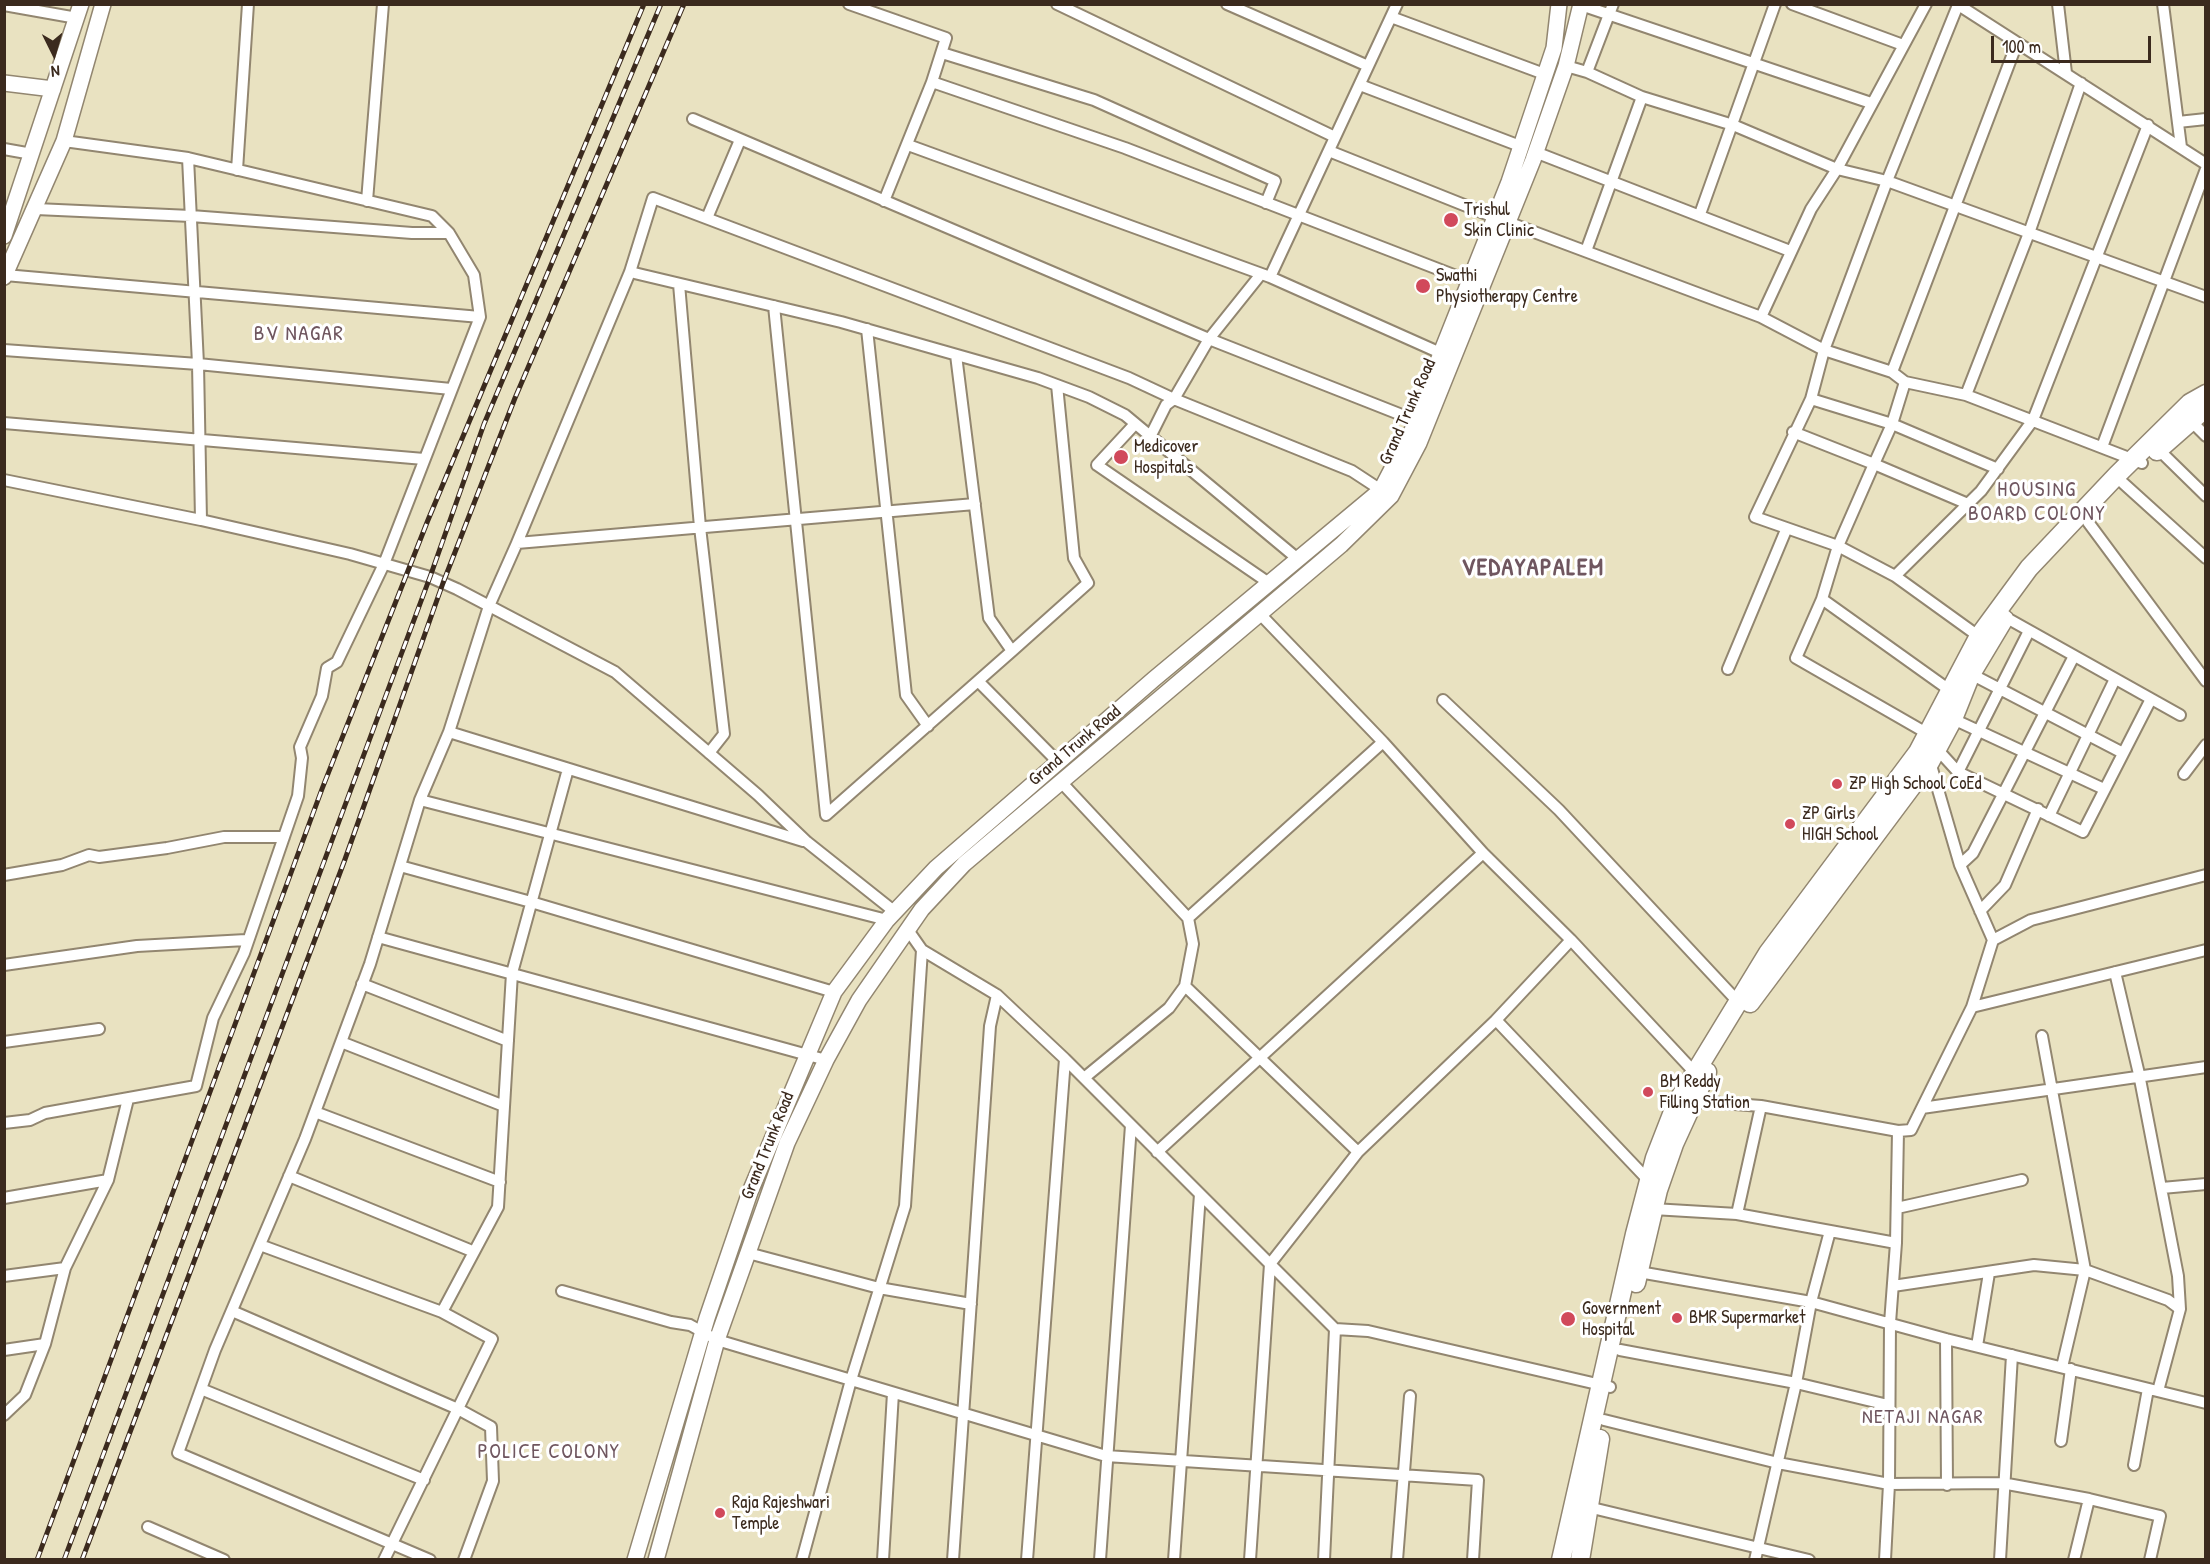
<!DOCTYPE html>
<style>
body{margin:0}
#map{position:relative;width:2210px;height:1564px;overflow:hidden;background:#e9e2c1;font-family:"Patrick Hand",sans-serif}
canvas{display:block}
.frame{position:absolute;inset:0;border:6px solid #3b2a1e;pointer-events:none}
.north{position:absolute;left:24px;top:24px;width:60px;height:60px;-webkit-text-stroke:4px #fff;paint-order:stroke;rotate:175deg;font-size:16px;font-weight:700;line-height:24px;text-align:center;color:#3b2a1e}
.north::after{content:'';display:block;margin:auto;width:21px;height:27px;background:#3b2a1e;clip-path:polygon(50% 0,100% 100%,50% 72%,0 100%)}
.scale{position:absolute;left:1991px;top:36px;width:160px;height:27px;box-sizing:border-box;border:3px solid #3b2a1e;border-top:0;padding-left:8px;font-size:18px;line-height:21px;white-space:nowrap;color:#3b2a1e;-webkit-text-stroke:4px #fff;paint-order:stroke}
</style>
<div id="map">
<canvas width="2210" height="1564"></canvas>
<div class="frame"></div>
<div class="north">N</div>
<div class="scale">100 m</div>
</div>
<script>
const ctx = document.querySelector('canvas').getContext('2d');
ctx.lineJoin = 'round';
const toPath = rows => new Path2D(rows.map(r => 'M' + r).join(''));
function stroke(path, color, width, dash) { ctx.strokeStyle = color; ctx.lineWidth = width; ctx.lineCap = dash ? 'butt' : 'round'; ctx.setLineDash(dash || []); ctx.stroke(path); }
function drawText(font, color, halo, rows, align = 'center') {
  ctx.font = font + ' "Patrick Hand",sans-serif'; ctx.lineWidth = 6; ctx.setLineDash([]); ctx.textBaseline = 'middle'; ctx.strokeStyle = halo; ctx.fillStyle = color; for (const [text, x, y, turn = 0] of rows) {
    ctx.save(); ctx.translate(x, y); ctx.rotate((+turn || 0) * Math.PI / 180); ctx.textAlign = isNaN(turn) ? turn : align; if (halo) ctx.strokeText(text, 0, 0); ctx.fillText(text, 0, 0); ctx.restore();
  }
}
const street = toPath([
 [849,4,946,38,932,82],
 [1057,4,1335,137],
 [1227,4,1368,66],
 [1792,4,1903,45],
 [1957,4,2206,164],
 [2058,4,2066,73],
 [2163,4,2181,147],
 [4,5,77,18],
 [1581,5,1871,103],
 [1958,5,1887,181,1824,350,1811,399,1755,517,1838,546,1895,576,1981,638],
 [1391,17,1547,75],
 [942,53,1094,100,1275,181,1266,203],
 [1566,66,1587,72,1642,97,1733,125,1837,169,1887,181,2206,297],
 [1587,72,1613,4],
 [1360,85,1520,146],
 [693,119,1209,339,1417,421],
 [2178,122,2206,119],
 [908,145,1270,277,1445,355],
 [4,149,32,154],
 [1329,151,1494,217,1761,317,1824,350,1892,372,1905,382,1966,395,2142,463],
 [1535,152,1790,251],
 [188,158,198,364,201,520],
 [237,170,248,4],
 [367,201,383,4],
 [884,201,932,82,1125,148,1469,281],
 [36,209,191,216,412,233,449,233],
 [1700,214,1775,4],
 [707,218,740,140],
 [1586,251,1642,97],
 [630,272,841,322,1038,378,1089,397,1125,415,1299,560],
 [5,275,480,317],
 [1270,277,1397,4],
 [679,284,700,527,724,734,709,753],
 [774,306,826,815,1012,651],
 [1761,317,1811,209,1837,169,1926,4],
 [867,329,906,695,928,726],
 [4,350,198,364,451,389],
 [956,355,989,618,1012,651,1088,583,1074,558,1057,385],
 [1892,372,2017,43],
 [1905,382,1892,424,1874,464,1968,504],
 [1966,395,2029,233,2081,83],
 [1811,399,1892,424,1998,469],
 [2191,421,2206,436],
 [4,423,424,459],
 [1135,424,1097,465,1269,583],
 [1793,432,1874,464,1838,546,1822,599,1955,694],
 [1150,437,1166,405,1174,399,1209,339,1261,274],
 [2102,447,2206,169],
 [2159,450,2206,496],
 [4,480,201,520,350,554,430,577,457,589,615,672,758,795,807,842,895,912],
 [2123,483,2206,558],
 [975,504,517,543,630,272,653,198,1129,378,1174,399,1352,471,1381,490],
 [2088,522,2206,681],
 [517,543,489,606,449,732,803,841],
 [1895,576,1981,491,2033,420,2148,125],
 [1822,599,1796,658,1930,735],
 [1260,614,1383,742,1483,853,1571,940,1698,1076],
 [2005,617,2180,715],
 [1728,669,1786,530],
 [1971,674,2123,753],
 [978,681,1058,762],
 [1443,700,1559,810,1741,1005],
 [1953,719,2104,789],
 [1937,749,1958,772,2083,832,2151,699],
 [1930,762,1960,865,1973,853,2074,656],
 [1958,772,2029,631],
 [2184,774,2206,745],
 [1062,783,1188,918,1193,944,1185,986,1169,1008,1084,1078],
 [420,800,887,920],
 [2049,816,2115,679],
 [400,866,531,902,834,992],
 [4,875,62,865,89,855,99,857,167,848,224,837,284,837],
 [1980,911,2005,885,2038,809],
 [1188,918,1383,742],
 [908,930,922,950,997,995,1065,1059,1335,1329,1368,1331,1610,1387],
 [378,937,826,1060],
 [1993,940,2031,920,2206,875],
 [4,965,137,946,246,940],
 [2115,972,2139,1074,2178,1276,2180,1309,2158,1391],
 [362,984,508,1041],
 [1185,986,1358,1152,1496,1020,1650,1182],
 [1972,1007,2206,950],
 [1496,1020,1571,940],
 [2042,1036,2085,1270,2062,1367],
 [4,1042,99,1029],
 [341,1042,504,1106],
 [1695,1101,1761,1106,1898,1131,1911,1130,1972,1007,1993,940,1960,865],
 [1922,1108,2206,1067],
 [315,1112,500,1182],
 [4,1123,30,1120,45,1113,196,1086,213,1018,244,953,298,796,302,758,300,747,322,696,327,668,337,662,384,564,480,317,474,275,449,233,432,216,188,158,64,141],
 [1157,1152,1483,853],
 [289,1176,472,1251],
 [2162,1188,2206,1184],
 [4,1198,108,1180],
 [1897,1208,2022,1180],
 [1653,1209,1737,1214,1896,1243],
 [1737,1214,1761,1106],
 [260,1245,442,1312],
 [748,1253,879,1288,971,1304],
 [1639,1272,1811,1302,1946,1339,2206,1403],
 [4,1276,65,1268],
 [1893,1286,2034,1265,2085,1270,2168,1300,2180,1309],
 [562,1291,671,1322,690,1325,717,1340,1106,1456,1478,1480,1473,1560],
 [232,1311,458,1409,491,1427,493,1481,464,1560],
 [1946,1339,1947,1485],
 [1977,1346,1989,1273],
 [4,1350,45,1344],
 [1620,1350,1796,1383,1888,1405],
 [201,1389,424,1480],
 [4,1415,25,1395,45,1344,65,1268,108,1180,128,1099],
 [1604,1420,1778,1463,1889,1484,2002,1483,2089,1499,2074,1560],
 [2061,1441,2071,1369],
 [2134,1465,2148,1389],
 [2089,1499,2160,1516,2150,1560],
 [1588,1507,1809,1560],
 [148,1527,224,1560],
 [384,1560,492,1339,442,1312,498,1207,512,973,568,769],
 [430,1560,178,1453,215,1350,305,1139,370,964,420,800,449,732],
 [802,1560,851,1380,905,1206,922,950],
 [883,1560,893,1393],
 [953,1560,990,1026,997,995],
 [1027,1560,1065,1059],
 [1100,1560,1131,1125],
 [1174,1560,1200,1194],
 [1250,1560,1270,1264,1358,1152],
 [1324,1560,1335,1329],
 [1397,1560,1410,1396],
 [1755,1560,1796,1383,1811,1302,1830,1231],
 [1885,1560,1889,1484,1890,1323,1896,1243,1898,1131],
 [2000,1560,2012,1355]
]);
const secondary = toPath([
 [4,83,53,89],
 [4,236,81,4],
 [4,277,64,141,103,4],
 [635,1560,707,1318,750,1192,834,992,887,920,936,868,1154,679,1381,490,1417,421,1441,353,1509,182,1554,48,1559,4],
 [656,1560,717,1340,787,1143,826,1060,859,1000,922,909,964,864,1341,545,1391,496,1419,443,1533,160,1566,66,1581,4]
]);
const primary = toPath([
 [2157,451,2206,408],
 [1750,1003,1930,762,1953,719,1971,674,2004,619],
 [1636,1283,1658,1190,1674,1144,1707,1072],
 [1561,1560,1635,1234,1655,1158,1676,1104,1768,953,1918,752,1979,636,2029,568,2117,475,2190,403,2206,394],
 [1580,1560,1600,1439]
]);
const rail = toPath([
 [37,1560,322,789,428,520,644,4],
 [64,1560,430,577,484,424,661,4],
 [82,1560,344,862,443,583,515,398,684,4]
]);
const markers = [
 [1451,220,8,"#d1495b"],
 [1423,286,8,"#d1495b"],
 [1121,457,8,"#d1495b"],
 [1837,784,6,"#d1495b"],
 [1790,824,6,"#d1495b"],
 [1648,1092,6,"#d1495b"],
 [1677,1318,6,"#d1495b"],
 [1568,1319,8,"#d1495b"],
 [720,1513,6,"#d1495b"]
];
const poiNames = [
 ["Trishul",1464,210],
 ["Skin Clinic",1464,231],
 ["Swathi",1436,276],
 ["Physiotherapy Centre",1436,297],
 ["Medicover",1134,447],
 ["Hospitals",1134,468],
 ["ZP High School CoEd",1849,784],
 ["ZP Girls",1802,814],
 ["HIGH School",1802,835],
 ["BM Reddy",1660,1082],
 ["Filling Station",1660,1103],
 ["Government",1582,1309],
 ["Hospital",1582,1330],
 ["BMR Supermarket",1689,1318],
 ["Raja Rajeshwari",732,1503],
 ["Temple",732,1524]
];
const streetNames = [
 ["Grand Trunk Road",1408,412,-66],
 ["Grand Trunk Road",1075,746,-40],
 ["Grand Trunk Road",768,1146,-68]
];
const neighbourhoodNames = [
 ["NETAJI NAGAR",1923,1418]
];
const quarterNames = [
 ["BV NAGAR",299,334],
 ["HOUSING",2037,490],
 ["BOARD COLONY",2037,514],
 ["POLICE COLONY",549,1452]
];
const districtNames = [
 ["VEDAYAPALEM",1533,569]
];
stroke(street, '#928670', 14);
stroke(secondary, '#928670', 18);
stroke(primary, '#928670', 21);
stroke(street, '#fff', 10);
stroke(secondary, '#fff', 15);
stroke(primary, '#fff', 18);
stroke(rail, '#3b2a1e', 5);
stroke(rail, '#fff', 3, [9]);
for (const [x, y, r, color] of markers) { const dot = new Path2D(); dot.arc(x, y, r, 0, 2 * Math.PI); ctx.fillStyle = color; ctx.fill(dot); stroke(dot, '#fff', 2); }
drawText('18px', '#3b2a1e', '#fff', poiNames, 'left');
drawText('18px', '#3b2a1e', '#fff', streetNames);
ctx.letterSpacing = '1.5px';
drawText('20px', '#6f565f', '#fff', neighbourhoodNames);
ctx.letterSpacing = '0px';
ctx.letterSpacing = '1.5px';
drawText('21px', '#6f565f', '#fff', quarterNames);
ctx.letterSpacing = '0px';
ctx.letterSpacing = '1.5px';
drawText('bold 24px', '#6f565f', '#fff', districtNames);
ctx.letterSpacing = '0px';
</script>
